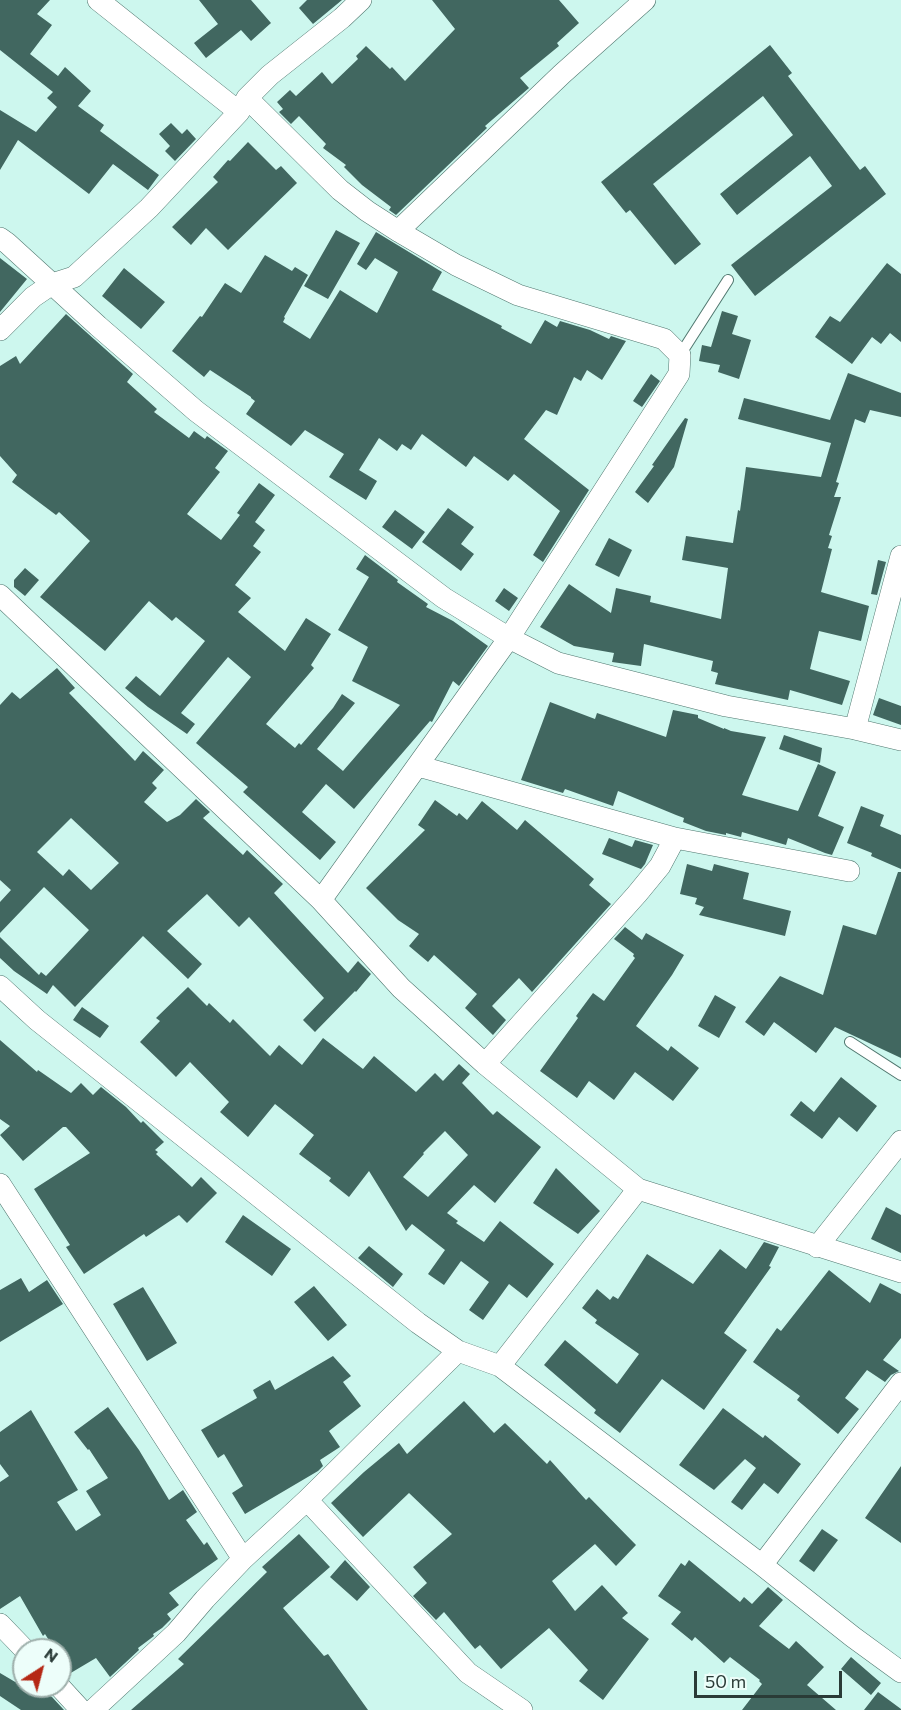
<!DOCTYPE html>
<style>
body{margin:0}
#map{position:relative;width:901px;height:1710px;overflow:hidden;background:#cdf7ee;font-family:Commissioner,sans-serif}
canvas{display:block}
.north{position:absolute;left:12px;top:1638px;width:60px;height:60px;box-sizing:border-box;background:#edfefa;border:2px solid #9fb0ac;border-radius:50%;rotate:36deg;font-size:16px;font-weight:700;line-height:24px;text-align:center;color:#2a3b37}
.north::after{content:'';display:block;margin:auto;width:21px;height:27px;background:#b52815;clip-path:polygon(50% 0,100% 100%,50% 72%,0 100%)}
.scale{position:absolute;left:694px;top:1671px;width:148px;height:27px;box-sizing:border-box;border:3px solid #2a3b37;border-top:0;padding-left:8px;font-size:18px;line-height:21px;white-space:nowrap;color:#2a3b37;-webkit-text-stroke:4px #edfefa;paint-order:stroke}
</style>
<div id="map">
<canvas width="901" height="1710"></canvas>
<div class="north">N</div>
<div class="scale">50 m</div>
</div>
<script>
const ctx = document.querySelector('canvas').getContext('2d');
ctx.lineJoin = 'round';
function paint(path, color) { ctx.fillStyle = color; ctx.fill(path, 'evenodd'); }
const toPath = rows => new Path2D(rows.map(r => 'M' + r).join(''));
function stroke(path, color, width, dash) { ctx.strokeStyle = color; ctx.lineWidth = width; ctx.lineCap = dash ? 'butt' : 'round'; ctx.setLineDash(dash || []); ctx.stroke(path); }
const building = toPath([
 [0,0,50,0,37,14,52,25,30,54,58,76,65,67,91,91,78,106,104,125,100,131,159,175,148,190,113,164,89,194,18,140,0,170,0,110,36,132,57,107,47,98,53,92,0,50],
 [199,0,251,0,271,23,251,41,241,30,206,58,194,43,218,24],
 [307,0,342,0,313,24,299,8],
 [432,0,559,0,579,23,557,43,559,46,520,78,529,88,485,126,487,128,396,215,389,210,391,207,362,185,344,167,346,165,323,148,326,144,299,116,291,124,279,112,283,109,277,102,290,90,296,96,322,72,332,84,358,59,356,56,366,46,390,69,392,67,405,81,455,29],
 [770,45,792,73,788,76,860,170,865,166,886,194,755,296,731,265,832,186,810,156,737,215,720,194,793,135,763,96,653,184,701,244,675,265,630,210,626,213,601,182],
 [171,123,182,134,187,129,196,139,175,161,165,151,170,146,159,134],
 [248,142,276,170,281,166,297,183,228,250,206,228,191,245,172,227,218,182,213,177,228,160,230,161],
 [336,230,360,243,328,299,304,286],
 [376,232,442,272,432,290,502,326,501,328,531,344,545,320,557,327,560,321,590,330,609,339,611,336,626,341,602,380,587,370,581,381,574,377,557,415,546,410,524,439,589,490,543,562,533,555,560,511,514,474,508,481,474,456,466,467,422,434,411,450,402,444,397,451,379,438,359,470,377,481,366,500,329,477,344,454,305,430,291,446,246,414,255,401,251,398,251,397,210,370,204,377,172,351,200,316,202,317,225,283,241,293,265,255,292,271,295,267,308,275,284,317,285,318,283,322,310,339,340,290,377,313,398,272,375,258,366,270,357,264],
 [0,258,27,279,0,312],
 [887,263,901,274,901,342,890,333,881,344,872,337,852,364,815,337,830,316,840,322],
 [124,268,165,302,141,329,102,296],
 [722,311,738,316,732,334,751,340,739,379,718,372,720,365,699,361,702,345,711,347],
 [66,314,133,374,127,382,157,409,154,412,189,438,194,431,205,439,207,436,228,451,215,468,220,472,187,514,221,540,240,515,237,513,259,483,275,495,255,522,265,530,253,546,261,552,235,585,251,598,238,612,285,651,306,618,331,634,311,665,314,668,266,724,295,748,299,743,301,745,333,708,342,694,355,703,317,749,343,771,400,705,352,681,368,647,338,630,369,577,356,569,365,555,398,580,397,582,428,604,426,607,453,621,488,646,459,686,453,681,432,722,430,721,354,809,326,784,302,812,336,842,320,860,243,792,248,787,196,743,251,677,228,657,181,713,195,724,187,734,148,707,125,688,136,676,160,696,205,641,176,617,172,621,149,601,105,651,40,597,90,541,59,512,56,515,12,482,17,475,0,456,0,366,16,356,20,364],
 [848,373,901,393,901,417,870,410,865,423,855,419,836,482,839,483,834,497,841,497,829,535,832,536,828,548,832,549,821,592,869,606,861,641,819,631,810,669,850,681,842,705,790,690,788,700,715,684,718,673,711,671,713,661,644,644,641,666,612,662,614,653,574,646,540,627,569,584,611,613,616,588,651,596,650,602,721,619,728,568,682,560,686,536,733,543,738,510,740,511,746,467,821,477,831,443,738,419,744,398,830,420],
 [651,374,660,381,642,407,633,401],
 [685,418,688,419,674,467,648,503,635,492,654,466,652,465],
 [448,508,474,527,461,544,474,554,461,571,422,542],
 [395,510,425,532,412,549,382,527],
 [609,538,632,550,619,577,595,565],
 [878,560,886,562,877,595,871,594],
 [25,568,39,580,25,596,14,587,14,580],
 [504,588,518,598,509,611,495,601],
 [57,668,75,688,69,693,135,761,143,751,164,770,152,783,157,788,144,802,167,822,180,815,196,799,210,812,203,818,243,855,247,850,283,884,274,893,348,973,358,961,371,974,356,992,355,991,315,1032,303,1020,324,998,249,917,239,927,207,894,167,931,202,964,188,979,143,936,75,1007,53,985,47,994,14,971,0,958,0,937,39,975,41,972,46,976,89,930,44,887,0,933,0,902,11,890,0,880,0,705,12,692,20,699],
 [71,818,119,863,91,890,69,869,63,876,37,852],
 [879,698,901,706,901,725,873,715],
 [550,702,595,719,597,713,666,737,673,710,698,715,698,718,724,729,724,728,731,731,766,737,742,795,798,811,818,764,836,772,818,816,844,827,832,855,825,853,788,838,786,845,742,832,741,837,726,833,726,835,706,831,683,822,684,818,676,815,618,791,613,806,565,789,563,793,521,780],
 [784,735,822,748,820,763,779,749],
 [435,800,457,816,459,813,467,820,482,801,517,830,525,820,594,879,589,885,611,904,532,992,519,978,492,1006,506,1020,493,1035,465,1008,477,994,434,955,428,962,409,946,419,934,398,920,366,888,425,830,418,825],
 [861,806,884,815,880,826,901,835,901,869,871,856,872,853,847,843],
 [609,838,632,847,635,840,653,845,645,864,641,869,602,854],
 [687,864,712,871,714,864,749,873,743,899,791,911,785,936,699,915,704,907,695,904,697,898,680,894],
 [898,872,901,872,901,1058,835,1027,816,1053,774,1022,764,1036,745,1022,780,976,823,995,843,925,876,935],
 [625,927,642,940,646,933,684,955,672,975,636,1026,668,1051,671,1046,699,1068,673,1101,635,1072,614,1100,589,1081,577,1098,540,1071,578,1018,576,1016,593,993,604,1001,635,958,633,956,634,954,614,939],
 [188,987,207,1006,209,1003,230,1023,233,1019,270,1056,279,1045,302,1065,323,1038,363,1069,374,1056,416,1092,435,1073,443,1081,459,1064,470,1074,462,1083,493,1115,497,1111,541,1147,495,1203,474,1185,447,1213,458,1221,456,1223,484,1242,500,1221,554,1264,527,1298,509,1284,483,1320,469,1310,489,1282,461,1261,444,1285,428,1274,445,1250,412,1224,406,1231,369,1171,349,1197,329,1181,331,1178,299,1154,314,1135,275,1104,248,1137,220,1112,229,1102,190,1062,176,1077,162,1063,140,1042,160,1021,156,1018],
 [445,1131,468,1155,428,1197,403,1177,424,1154,423,1153],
 [715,995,736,1007,719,1038,698,1026],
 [82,1007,109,1026,100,1038,73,1020],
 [0,1040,37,1072,38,1070,71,1093,81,1083,93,1095,101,1087,126,1107,141,1123,143,1121,164,1142,155,1150,158,1152,156,1154,192,1187,201,1177,217,1193,187,1223,179,1215,146,1237,144,1234,84,1274,66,1247,70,1245,34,1189,90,1153,66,1127,63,1127,23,1161,0,1135,10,1126,0,1119],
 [841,1077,877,1106,857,1132,839,1117,822,1139,790,1115,801,1101,814,1112],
 [556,1168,600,1211,578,1234,533,1203],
 [886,1207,901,1215,901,1253,871,1239],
 [243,1215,291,1249,272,1276,225,1242],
 [764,1242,779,1247,769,1266,771,1267,724,1333,747,1350,704,1410,662,1379,620,1433,594,1413,596,1410,544,1365,565,1340,617,1384,639,1354,595,1323,597,1320,582,1308,597,1289,610,1300,613,1296,618,1299,647,1254,693,1284,720,1249,746,1269],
 [369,1246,403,1274,393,1287,358,1258],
 [829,1270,870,1303,880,1283,901,1294,901,1338,883,1360,899,1371,891,1375,885,1382,867,1370,845,1398,859,1409,838,1434,797,1400,800,1396,753,1362,777,1328,781,1331],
 [21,1278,29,1292,47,1280,63,1304,0,1342,0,1290],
 [314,1286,347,1325,328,1341,294,1302],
 [143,1287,177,1343,147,1361,113,1304],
 [333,1356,351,1376,343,1382,361,1406,329,1431,340,1447,320,1460,323,1466,318,1471,245,1514,232,1493,243,1486,224,1454,218,1458,201,1430,257,1398,253,1390,270,1380,275,1390],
 [464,1401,494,1433,505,1423,547,1464,550,1460,586,1500,589,1497,636,1545,616,1566,595,1544,552,1581,575,1611,602,1585,628,1613,622,1618,649,1639,603,1700,579,1681,588,1670,549,1628,501,1669,480,1645,475,1649,444,1612,436,1620,413,1596,427,1583,413,1567,452,1534,409,1493,363,1537,331,1503,364,1472,399,1443,407,1454],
 [108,1407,139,1450,169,1500,183,1490,197,1512,186,1520,204,1545,207,1542,218,1559,169,1593,179,1605,167,1614,171,1619,162,1628,153,1634,154,1636,138,1648,139,1650,110,1677,96,1658,69,1674,60,1659,60,1650,55,1650,45,1634,43,1636,20,1596,0,1609,0,1482,9,1476,0,1464,0,1432,31,1410,78,1490,57,1502,76,1531,101,1515,86,1491,108,1478,89,1449,88,1450,74,1432],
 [723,1408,763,1438,765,1435,801,1464,778,1494,764,1483,742,1510,731,1502,756,1468,745,1459,714,1490,679,1465],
 [901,1466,901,1543,865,1518],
 [822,1529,838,1540,814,1572,799,1561],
 [299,1534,330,1567,283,1608,324,1656,328,1654,368,1710,131,1710,184,1664,178,1659,267,1572,262,1567],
 [345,1560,370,1587,357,1601,330,1577],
 [689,1560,740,1602,744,1597,752,1604,768,1587,783,1600,759,1626,789,1649,796,1641,824,1667,807,1685,836,1710,742,1710,762,1684,759,1681,760,1680,730,1657,724,1663,695,1637,692,1641,671,1624,681,1612,658,1596,681,1563,685,1566],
 [851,1657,881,1683,871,1695,841,1669],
 [0,1673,22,1686,36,1686,52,1697,64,1710,21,1710,0,1696],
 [878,1692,901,1709,901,1710,864,1710]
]);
const lane = toPath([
 [680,355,728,280],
 [850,1042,901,1075]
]);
const street = toPath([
 [98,0,239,112],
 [247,98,340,190,367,211,398,231,456,265,518,295,664,339,680,355,679,374,509,638,321,900],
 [398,231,562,74,645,0],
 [0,238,7,243,98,326,196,411,444,598,509,638,558,663,726,706,855,729,901,740],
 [0,330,33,297,52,284,74,277,149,208,239,112,247,98,270,75,342,18,361,0],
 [0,595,321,900,401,988,485,1064,638,1189,901,1272],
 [855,729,901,556],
 [418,766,675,838,849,871],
 [0,986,37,1020,418,1323,458,1351,500,1366,762,1565,853,1637,901,1672],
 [485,1064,637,894,660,866,675,838],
 [0,1184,243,1559],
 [817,1247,901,1141],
 [500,1366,638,1189],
 [307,1500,468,1673,522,1710],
 [762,1565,901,1383],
 [0,1624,25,1650],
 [59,1686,81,1710],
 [93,1710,176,1633,205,1599,243,1559,307,1500,458,1351]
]);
paint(building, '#416760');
stroke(lane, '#50776f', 12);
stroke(street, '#50776f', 22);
stroke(lane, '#fff', 10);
stroke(street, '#fff', 21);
</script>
